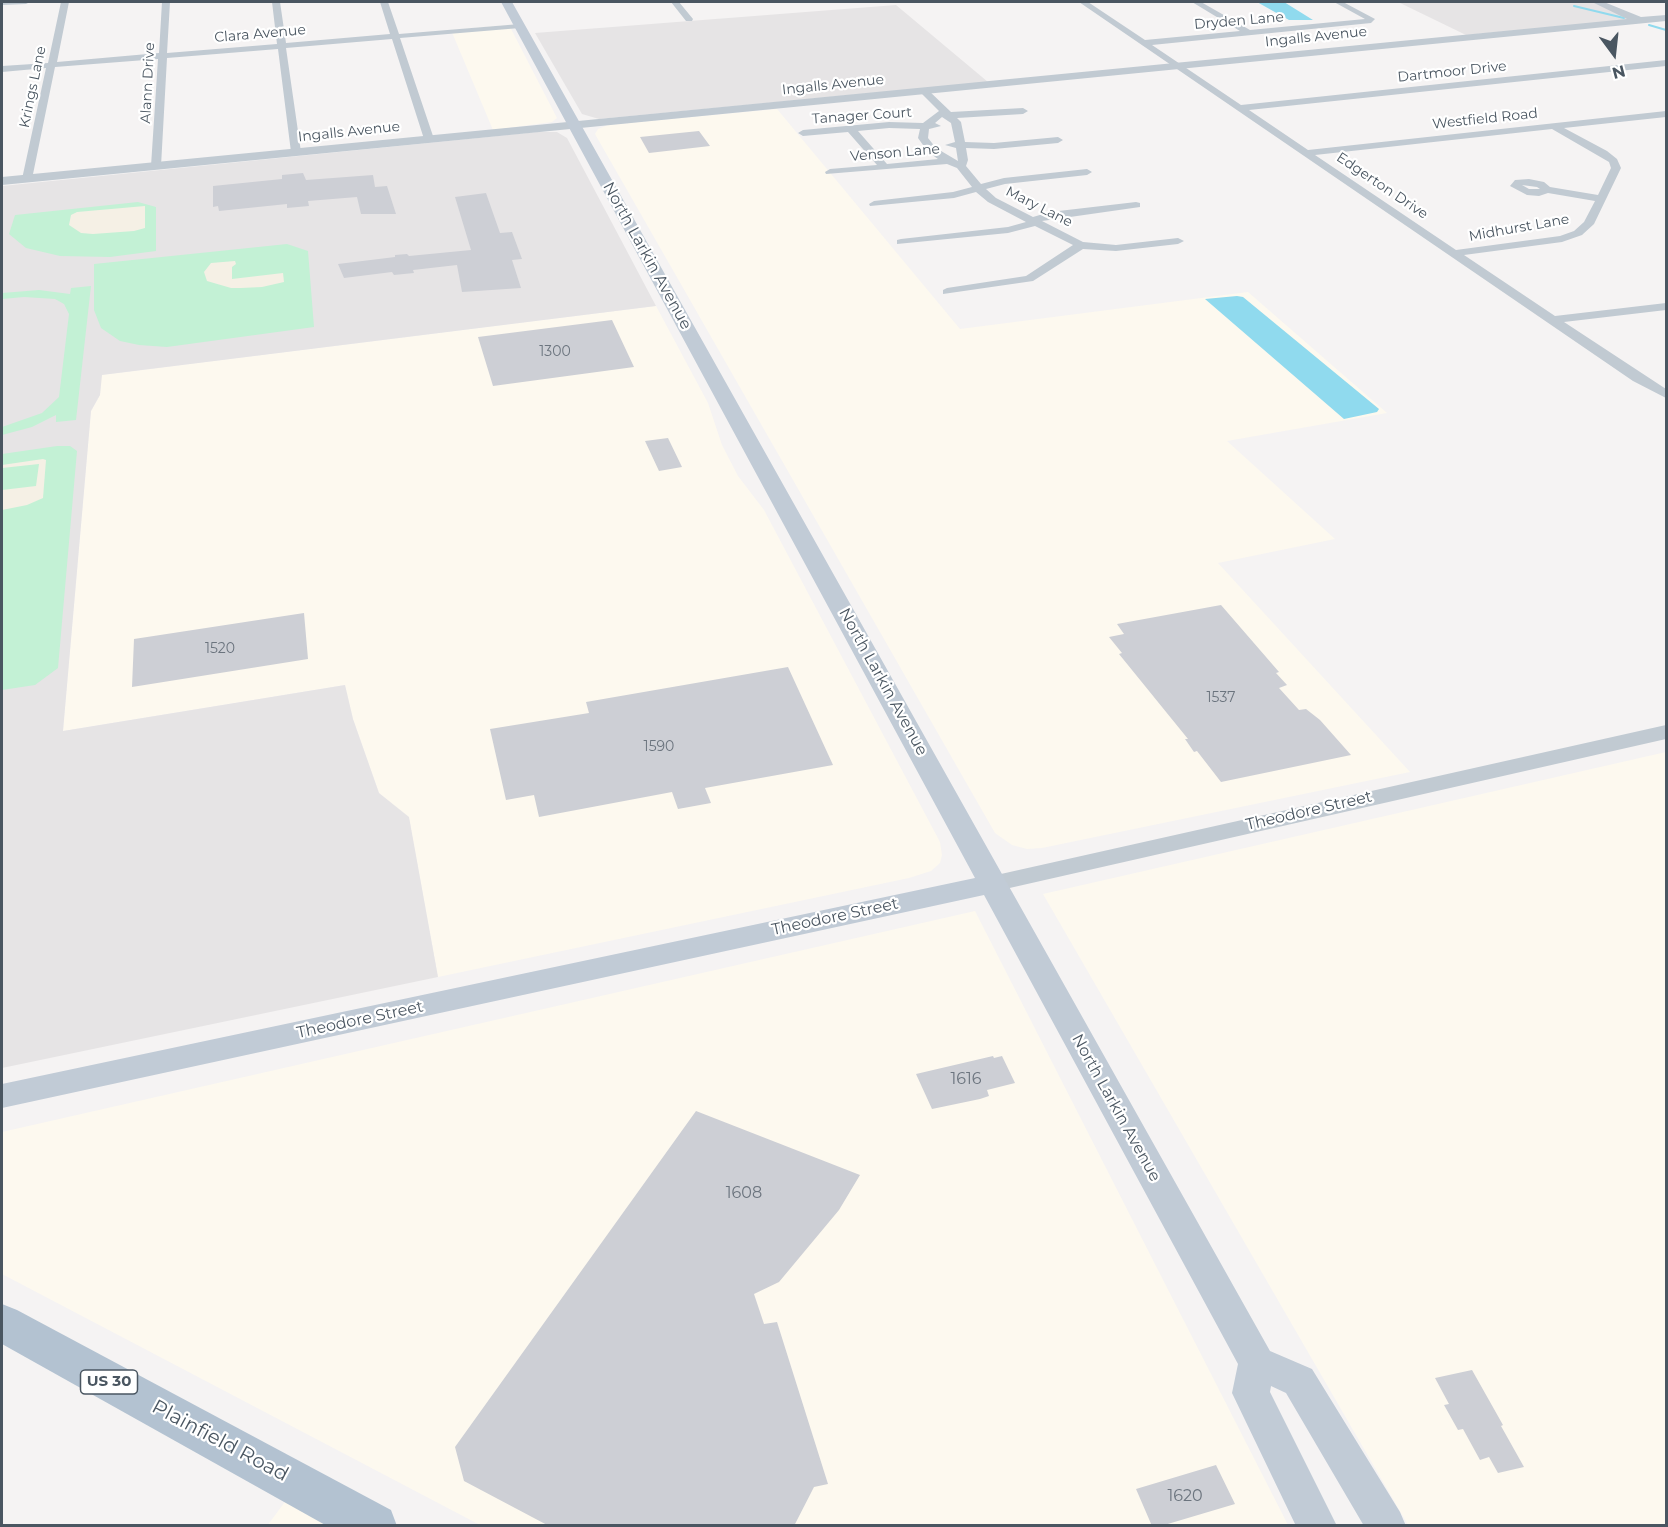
<!DOCTYPE html>
<style>
body{margin:0}
#map{position:relative;width:1668px;height:1527px;overflow:hidden;background:#f5f3f3;font-family:Montserrat,sans-serif}
canvas{display:block}
.frame{position:absolute;inset:0;border:3px solid #4a5661;pointer-events:none}
.north{position:absolute;left:1584px;top:24px;width:60px;height:60px;-webkit-text-stroke:4px #fff;paint-order:stroke;rotate:165deg;font-size:16px;font-weight:700;line-height:24px;text-align:center;color:#4a5661}
.north::after{content:'';display:block;margin:auto;width:21px;height:27px;background:#4a5661;clip-path:polygon(50% 0,100% 100%,50% 72%,0 100%)}
</style>
<div id="map">
<canvas width="1668" height="1527"></canvas>
<div class="frame"></div>
<div class="north">N</div>
</div>
<script>
const ctx = document.querySelector('canvas').getContext('2d');
ctx.lineJoin = 'round';
function paint(path, color) { ctx.fillStyle = color; ctx.fill(path, 'evenodd'); }
const toPath = rows => new Path2D(rows.map(r => 'M' + r).join(''));
function stroke(path, color, width, dash) { ctx.strokeStyle = color; ctx.lineWidth = width; ctx.lineCap = dash ? 'butt' : 'round'; ctx.setLineDash(dash || []); ctx.stroke(path); }
function drawText(font, color, halo, rows, align = 'center') {
  ctx.font = font + ' Montserrat,sans-serif'; ctx.lineWidth = 4.5; ctx.setLineDash([]); ctx.textBaseline = 'middle'; ctx.strokeStyle = halo; ctx.fillStyle = color; for (const [text, x, y, turn = 0] of rows) {
    ctx.save(); ctx.translate(x, y); ctx.rotate((+turn || 0) * Math.PI / 180); ctx.textAlign = isNaN(turn) ? turn : align; if (halo) ctx.strokeText(text, 0, 0); ctx.fillText(text, 0, 0); ctx.restore();
  }
}
const commercial = toPath([
 [509,25,557,118,552,122,493,130,451,30],
 [777,109,960,329,1248,292,1387,413,1227,441,1335,539,1218,563,1410,772,1042,848,1027,849,1012,845,995,833,595,134,598,129,608,125],
 [656,306,708,403,722,445,738,476,764,510,940,842,942,855,940,863,931,871,909,878,438,977,409,818,379,793,353,719,345,685,63,731,91,411,100,395,101,375],
 [1666,752,1666,1525,1408,1525,1043,894],
 [975,911,1288,1525,480,1525,2,1274,2,1132],
 [293,1491,356,1526,267,1526]
]);
const education = toPath([
 [1398,2,1594,2,1629,17,1629,20,1466,35],
 [896,5,988,82,599,119,582,114,535,33],
 [537,132,557,132,567,138,656,306,102,375,100,395,91,411,63,731,345,685,353,719,379,793,409,817,438,977,2,1068,2,186]
]);
const green = toPath([
 [138,202,156,207,156,251,110,257,60,256,26,248,9,234,15,215],
 [287,244,308,251,314,327,167,347,139,345,120,341,101,328,94,310,94,264],
 [91,286,76,420,56,422,56,415,32,427,2,435,2,427,42,413,59,397,69,314,64,304,55,299,24,297,2,299,2,293,39,290,70,294,71,288],
 [57,446,70,446,77,451,58,668,35,685,2,690,2,454]
]);
const sand = toPath([
 [145,206,145,228,134,231,93,234,81,233,69,225,71,215,77,212],
 [235,261,236,264,232,267,232,279,283,273,284,282,262,287,241,288,231,288,207,281,204,272,211,263],
 [43,459,46,460,43,498,27,505,2,510,2,490,36,486,39,464,2,468,2,465]
]);
const water = toPath([
 [1257,2,1284,2,1313,20,1289,20],
 [1237,296,1243,297,1379,409,1377,412,1344,419,1205,299]
]);
const stream = toPath([
 [1574,6,1624,18],
 [1649,25,1666,30]
]);
const building = toPath([
 [699,131,710,146,649,153,640,137],
 [303,173,306,180,373,175,375,187,387,186,396,214,361,214,357,197,308,201,309,206,287,208,287,204,219,211,218,206,213,207,213,186,282,179,282,175],
 [486,193,500,233,512,232,522,259,512,260,521,288,462,292,457,265,413,270,414,273,394,275,392,272,344,278,338,264,395,257,395,255,407,254,409,256,471,250,455,197],
 [612,320,634,367,493,386,478,337],
 [668,438,682,467,659,471,645,441],
 [1221,605,1279,672,1276,673,1287,685,1279,688,1299,710,1306,709,1320,720,1351,755,1221,782,1197,751,1194,752,1185,739,1188,739,1119,654,1122,653,1109,637,1124,634,1117,624],
 [304,613,308,659,132,687,134,639],
 [788,667,833,765,705,788,711,803,678,809,672,792,539,817,534,795,506,800,490,729,589,713,586,702],
 [993,1056,994,1058,1002,1056,1015,1083,987,1090,989,1096,980,1099,932,1109,916,1074],
 [696,1111,860,1175,839,1210,779,1282,754,1294,764,1324,777,1322,828,1484,814,1487,794,1526,549,1526,464,1481,455,1447],
 [1472,1370,1503,1425,1501,1426,1524,1467,1498,1473,1489,1457,1480,1460,1463,1429,1458,1430,1444,1405,1449,1404,1435,1378],
 [1216,1465,1235,1504,1161,1526,1152,1526,1136,1489]
]);
const minor = toPath([
 [2,2,30,2,26,4,2,5,2,2],
 [61,2,69,2,57,62,159,53,162,2,170,2,167,53,277,44,272,2,280,2,286,43,390,34,380,2,388,2,399,34,520,24,524,26,520,28,400,38,434,139,429,142,424,139,392,39,286,48,301,152,296,155,291,152,278,49,167,58,161,166,156,169,151,166,158,59,55,67,32,179,27,182,22,179,46,68,2,72,2,66,48,63,61,2],
 [671,2,679,2,693,19,692,21,686,21,671,2],
 [1079,2,1088,2,1145,40,1240,31,1192,2,1201,2,1250,30,1365,19,1334,2,1343,2,1375,19,1371,23,1152,45,1241,105,1666,60,1666,66,1249,110,1308,150,1666,111,1666,117,1564,128,1607,151,1617,159,1621,168,1594,224,1582,235,1562,242,1464,255,1555,316,1666,303,1666,310,1564,322,1666,389,1666,398,1633,381,1079,2],
 [1552,129,1609,162,1611,168,1598,195,1550,187,1544,182,1529,179,1515,180,1510,186,1527,195,1539,196,1548,193,1595,201,1584,222,1574,231,1560,236,1456,250,1315,155,1552,129],
 [1522,185,1537,187,1540,189,1529,189,1522,185],
 [921,89,927,89,951,112,1023,108,1028,111,1023,114,957,118,961,122,965,142,994,143,1058,137,1063,140,1058,143,994,149,966,148,968,160,966,166,981,184,1004,178,1087,169,1092,172,1087,175,1005,184,986,189,996,198,1033,217,1050,212,1136,202,1140,203,1140,207,1042,221,1083,242,1116,245,1178,238,1184,241,1178,244,1116,251,1083,249,1033,281,943,294,943,290,947,288,1026,276,1073,245,1035,226,1008,233,897,244,897,240,901,239,1008,227,1026,222,988,202,976,192,954,198,870,206,869,204,874,201,953,192,972,187,957,168,947,164,826,174,825,172,830,169,877,165,848,132,803,136,798,133,803,130,889,122,923,123,939,111,921,93,921,89],
 [942,117,951,123,955,142,945,145,956,148,958,161,936,148,928,138,929,129,941,126,935,123,942,117],
 [889,128,920,129,918,138,928,152,938,159,887,164,858,131,889,128]
]);
const tertiary = toPath([
 [1592,2,1604,2,1641,17,1666,15,1666,21,2,185,2,177,1627,19,1592,2],
 [1666,725,1666,739,992,892,983,890,980,884,983,878,992,876,1666,725]
]);
const secondary = toPath([
 [501,2,512,2,1270,1351,1312,1369,1400,1512,1406,1526,1364,1526,1286,1393,1271,1386,1270,1392,1337,1526,1296,1526,1232,1393,1238,1364,984,895,2,1108,2,1084,975,878,501,2]
]);
const primary = toPath([
 [2,1304,17,1310,391,1510,397,1526,327,1526,2,1344,2,1304]
]);
const farStreetnames = [
 ["Dryden Lane",1239,21,-5],
 ["Clara Avenue",260,34,-5],
 ["Ingalls Avenue",1316,37,-6],
 ["Dartmoor Drive",1452,72,-6],
 ["Alann Drive",148,83,-87],
 ["Ingalls Avenue",833,85,-6],
 ["Krings Lane",33,87,-78],
 ["Tanager Court",862,116,-4],
 ["Westfield Road",1485,119,-6],
 ["Ingalls Avenue",349,132,-6],
 ["Venson Lane",895,153,-5],
 ["Edgerton Drive",1382,186,34],
 ["Mary Lane",1039,207,27],
 ["Midhurst Lane",1519,228,-10]
];
const numberNames = [
 ["1300",555,352],
 ["1520",220,649],
 ["1537",1221,698],
 ["1590",659,747]
];
const shields = [
 [109,1382,57]
];
const shieldNames = [
 ["US 30",109,1382]
];
const streetNames = [
 ["North Larkin Avenue",647,256,61],
 ["North Larkin Avenue",883,682,61],
 ["Theodore Street",1309,811,-13],
 ["Theodore Street",835,917,-12],
 ["Theodore Street",360,1020,-12],
 ["North Larkin Avenue",1116,1108,61]
];
const nearNumbernames = [
 ["1616",966,1079],
 ["1608",744,1193],
 ["1620",1185,1496]
];
const nearStreetnames = [
 ["Plainfield Road",220,1441,28]
];
paint(commercial, '#fdf9ef');
paint(education, '#e6e4e5');
paint(green, '#c3f1d5');
paint(sand, '#f5f0e5');
paint(water, '#90daee');
stroke(stream, '#90daee', 2);
paint(building, '#cdcfd5');
paint(minor, '#c1cad2');
paint(tertiary, '#c1cad2');
paint(secondary, '#c1cbd6');
paint(primary, '#b3c2d1');
drawText('14px', '#4a5661', '#fff', farStreetnames);
drawText('14px', '#6b747e', null, numberNames);
for (const [x, y, w] of shields) { const box = new Path2D(); box.roundRect(x - w / 2, y - 12, w, 24, 4.5); ctx.fillStyle = '#fff'; ctx.fill(box); stroke(box, '#4a5661', 1.5); }
drawText('bold 15px', '#4a5661', null, shieldNames);
drawText('16px', '#4a5661', '#fff', streetNames);
drawText('16px', '#6b747e', null, nearNumbernames);
drawText('20px', '#4a5661', '#fff', nearStreetnames);
</script>
